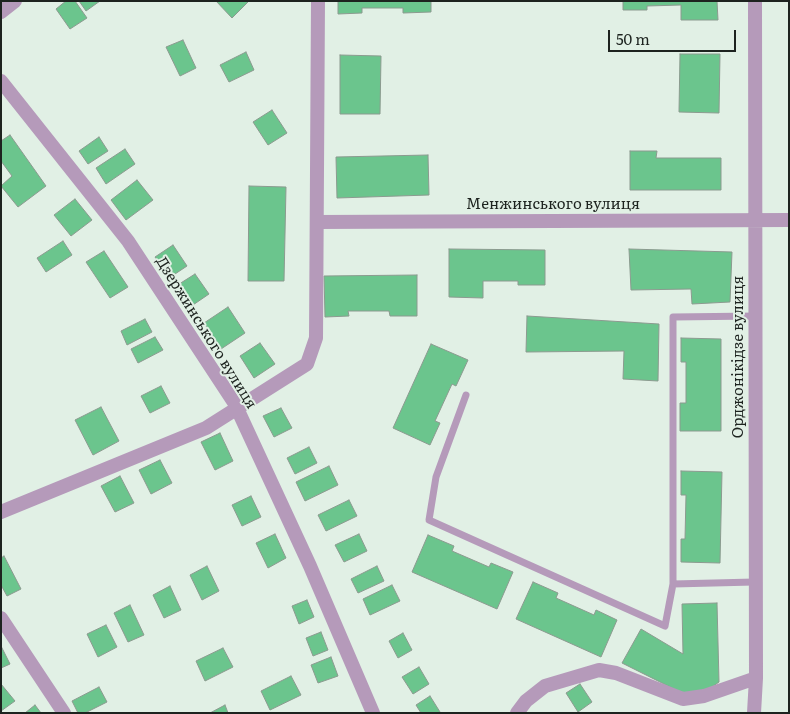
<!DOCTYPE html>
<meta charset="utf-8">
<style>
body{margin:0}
#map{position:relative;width:790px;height:714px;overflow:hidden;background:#e1f0e5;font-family:Literata,serif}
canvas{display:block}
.frame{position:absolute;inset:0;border:2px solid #1d231f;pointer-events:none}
.scale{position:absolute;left:608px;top:30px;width:128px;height:22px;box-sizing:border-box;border:2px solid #1d231f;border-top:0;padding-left:6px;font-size:15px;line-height:18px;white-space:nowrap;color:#1d231f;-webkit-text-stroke:4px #e1f0e5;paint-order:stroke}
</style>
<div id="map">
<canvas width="790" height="714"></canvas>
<div class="frame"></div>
<div class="scale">50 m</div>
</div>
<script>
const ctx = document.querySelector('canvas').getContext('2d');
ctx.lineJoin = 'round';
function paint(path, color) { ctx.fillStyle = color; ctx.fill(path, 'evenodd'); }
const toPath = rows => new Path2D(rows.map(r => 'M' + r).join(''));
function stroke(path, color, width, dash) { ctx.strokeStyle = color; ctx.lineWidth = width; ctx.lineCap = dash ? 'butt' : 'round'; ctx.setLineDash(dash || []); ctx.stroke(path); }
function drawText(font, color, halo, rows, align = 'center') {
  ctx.font = font + ' Literata,serif'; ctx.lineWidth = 4; ctx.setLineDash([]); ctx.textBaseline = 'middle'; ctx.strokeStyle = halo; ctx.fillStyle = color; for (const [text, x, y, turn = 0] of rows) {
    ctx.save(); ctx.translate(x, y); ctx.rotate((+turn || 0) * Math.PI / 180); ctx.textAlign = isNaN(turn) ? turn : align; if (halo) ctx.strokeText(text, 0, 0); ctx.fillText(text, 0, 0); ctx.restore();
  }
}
const building = toPath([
 [66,1,75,1,87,18,70,29,56,9,66,1],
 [79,1,100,1,86,11,79,1],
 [216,1,247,1,248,2,232,18,216,1],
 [338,1,431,1,431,12,403,13,403,8,362,8,362,13,338,14,338,1],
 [623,1,717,1,718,20,681,20,681,5,647,6,647,10,623,10,623,1],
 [183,40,196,68,180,76,166,47,183,40],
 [246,52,254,70,229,82,220,65,246,52],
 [680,54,720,54,719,113,679,112,680,54],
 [340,55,381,56,380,114,340,114,340,55],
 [272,110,287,133,268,145,253,122,272,110],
 [10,135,46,186,18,207,1,186,12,176,1,161,1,141,10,135],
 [99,137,108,151,88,164,79,151,99,137],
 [125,149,135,164,106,184,96,168,125,149],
 [630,151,657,151,656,158,721,158,721,190,630,190,630,151],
 [428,155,429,195,337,198,336,157,428,155],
 [137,180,153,200,126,220,111,200,137,180],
 [249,186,286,187,284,281,248,281,249,186],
 [75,199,92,220,71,236,54,215,75,199],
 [63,241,72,255,46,272,37,258,63,241],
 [173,245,187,266,169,278,155,257,173,245],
 [449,249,545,250,545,285,518,285,518,281,483,281,483,298,449,297,449,249],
 [629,249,732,252,730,302,692,304,691,289,631,290,629,249],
 [104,251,128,287,110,298,86,262,104,251],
 [195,274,209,294,190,307,176,286,195,274],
 [417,275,417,316,390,316,389,311,348,311,349,316,325,317,324,276,417,275],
 [228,307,245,333,221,349,204,323,228,307],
 [527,316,659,324,658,381,623,379,624,351,526,352,527,316],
 [145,319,152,332,127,345,121,331,145,319],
 [155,337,163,350,138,363,131,349,155,337],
 [681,338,721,339,721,431,680,431,680,403,686,403,686,362,681,362,681,338],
 [260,343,275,364,254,378,240,356,260,343],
 [431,344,468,360,456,386,452,384,435,421,440,423,430,445,393,428,431,344],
 [161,386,170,403,150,413,141,396,161,386],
 [101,407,119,441,93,455,75,420,101,407],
 [281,408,292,428,274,437,263,416,281,408],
 [220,433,233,461,215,470,201,442,220,433],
 [309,447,317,463,295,474,287,458,309,447],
 [160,460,172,483,151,494,139,470,160,460],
 [329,466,338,485,305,501,296,482,329,466],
 [681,471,722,472,720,563,681,562,681,539,685,539,686,495,681,495,681,471],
 [120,476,134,503,115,512,101,486,120,476],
 [251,496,261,517,242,526,232,505,251,496],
 [349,500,357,516,326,531,318,515,349,500],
 [275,534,286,558,268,568,256,543,275,534],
 [359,534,367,551,344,562,335,545,359,534],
 [428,535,454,546,452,551,489,567,491,563,513,572,497,609,412,572,428,535],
 [4,556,21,589,7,596,1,585,1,558,4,556],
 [207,566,219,591,202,600,190,575,207,566],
 [377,566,384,581,358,593,351,579,377,566],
 [533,582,558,593,556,598,594,615,596,610,617,620,601,657,516,619,533,582],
 [392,585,400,601,370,615,363,599,392,585],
 [170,586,181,610,164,618,153,595,170,586],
 [307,600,314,617,299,624,292,606,307,600],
 [717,603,719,682,705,692,686,695,622,663,641,629,683,654,682,604,717,603],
 [130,605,144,635,128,642,114,613,130,605],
 [106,625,117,647,98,657,87,634,106,625],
 [321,632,328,650,313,656,306,638,321,632],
 [403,633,412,650,398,658,389,641,403,633],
 [1,646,10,664,1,668,1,646],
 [223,648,233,667,205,681,196,661,223,648],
 [331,657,338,676,318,683,311,665,331,657],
 [419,667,429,684,413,694,402,677,419,667],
 [291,676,301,695,270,710,261,691,291,676],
 [1,684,15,701,1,711,1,684],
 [580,684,592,702,578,712,566,693,580,684],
 [99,687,107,702,85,713,78,713,72,701,99,687],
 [430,696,440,712,439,713,421,713,416,705,430,696],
 [35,705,41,713,25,713,35,705],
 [225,705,228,713,210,713,225,705]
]);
const lane = toPath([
 [466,395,436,477,429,520,665,626,673,584,673,317,756,316],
 [673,584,754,582]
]);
const street = toPath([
 [1,12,15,1],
 [1,81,128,241,235,404,310,566,373,713],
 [317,222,789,220],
 [1,512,206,428,307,364,316,338,318,1],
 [1,618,64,713],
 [517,713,526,701,545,686,599,670,616,673,683,699,704,696,756,678],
 [754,713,756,678,755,1]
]);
const streetNames = [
 ["Менжинського вулиця",553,205],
 ["Дзержинського вулиця",206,333,58],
 ["Орджонікідзе вулиця",739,357,-90]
];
paint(building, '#6bc58d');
stroke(building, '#8b9a8f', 1);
stroke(lane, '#b59aba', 7);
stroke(street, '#b59aba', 14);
drawText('15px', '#1d231f', '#e1f0e5', streetNames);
</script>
